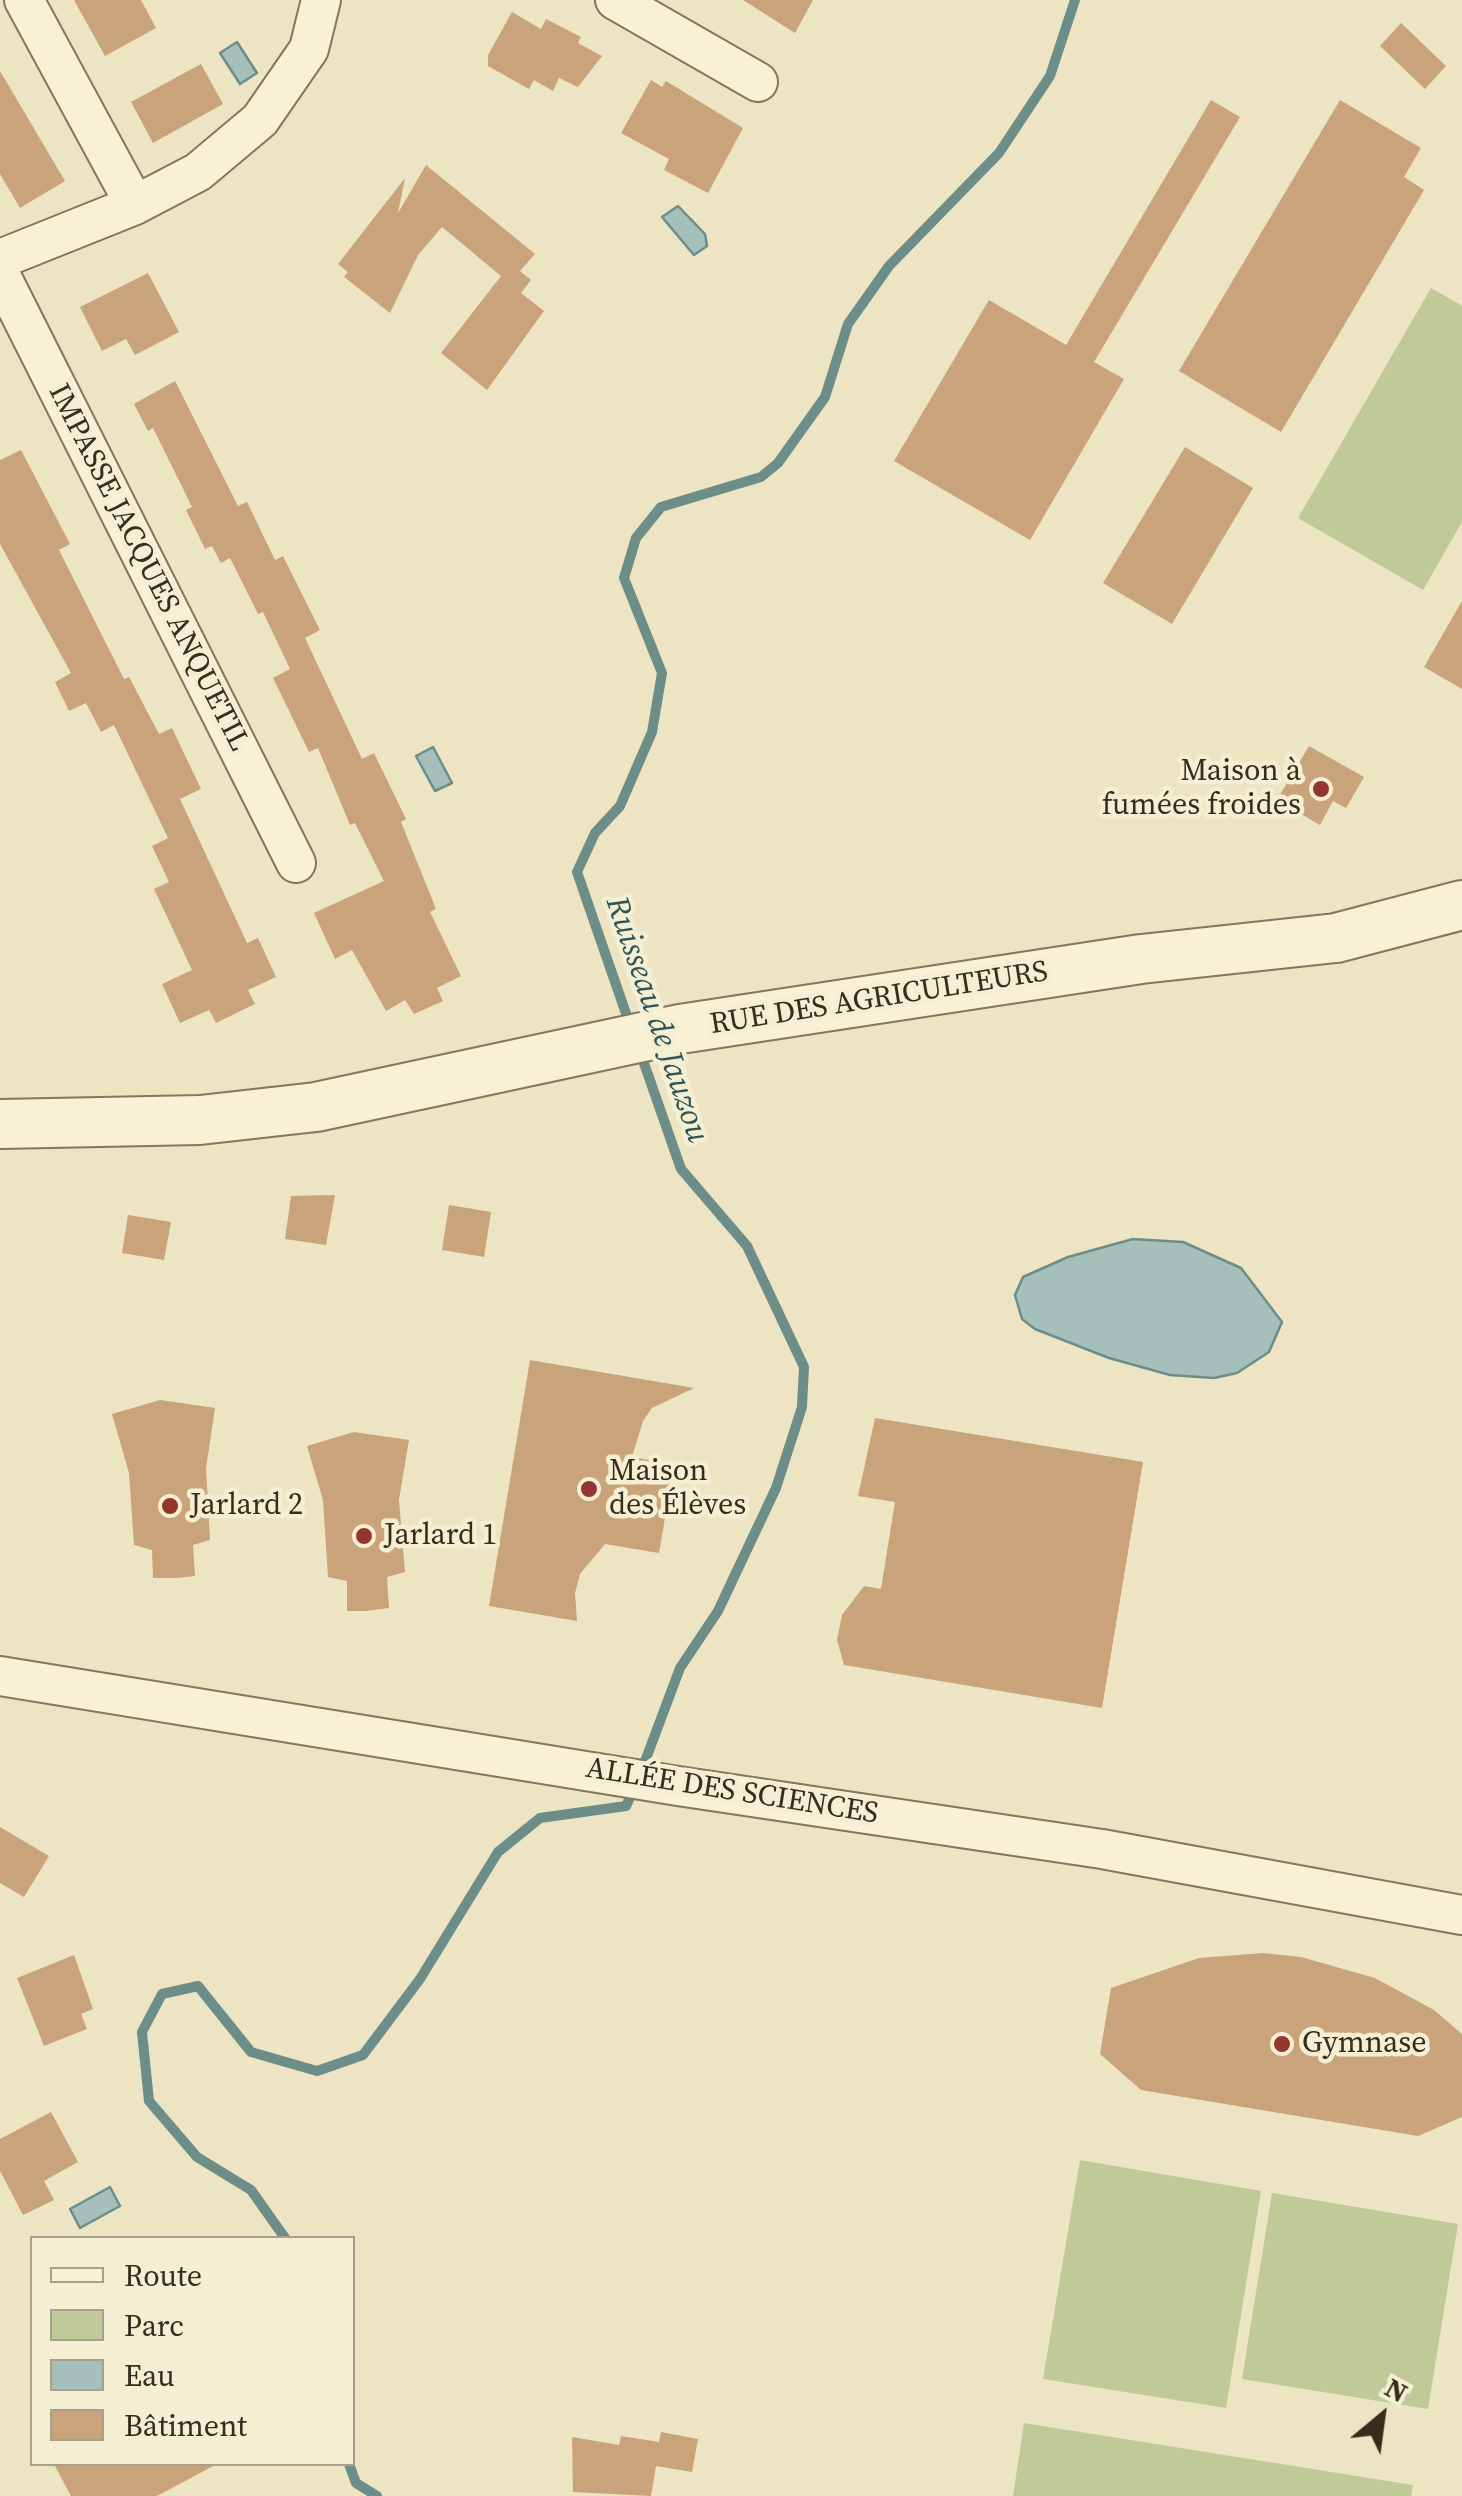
<!DOCTYPE html>
<meta charset="utf-8">
<style>
body{margin:0}
#map{position:relative;width:1462px;height:2496px;overflow:hidden;background:#ede4c3;font-family:"Source Serif 4",serif}
canvas{display:block}
.legend{position:absolute;left:30px;top:2236px;width:325px;height:230px;box-sizing:border-box;background:#f4eed3;border:2px solid #a8a08b;margin:0;padding:12px 18px;list-style:none;font-size:30px;color:#372c1e}
.legend li{display:flex;align-items:center;gap:20px;height:50px}
.legend b{width:50px;border:2px solid #a8a08b}
.north{position:absolute;left:1332px;top:2366px;width:100px;height:100px;-webkit-text-stroke:8px #f4eed3;paint-order:stroke;rotate:29deg;font-size:28px;font-weight:700;line-height:40px;text-align:center;color:#372c1e}
.north::after{content:'';display:block;margin:auto;width:35px;height:45px;background:#372c1e;clip-path:polygon(50% 0,100% 100%,50% 72%,0 100%)}
</style>
<div id="map">
<canvas width="1462" height="2496"></canvas>
<ul class="legend">
<li><b style="height:12px;background:#f8f1d6"></b>Route</li>
<li><b style="height:28px;background:#bfca98"></b>Parc</li>
<li><b style="height:28px;background:#a5c0ba"></b>Eau</li>
<li><b style="height:28px;background:#c9a37a"></b>Bâtiment</li>
</ul>
<div class="north">N</div>
</div>
<script>
const ctx = document.querySelector('canvas').getContext('2d');
ctx.lineJoin = 'round';
function paint(path, color) { ctx.fillStyle = color; ctx.fill(path, 'evenodd'); }
const toPath = rows => new Path2D(rows.map(r => 'M' + r).join(''));
function stroke(path, color, width, dash) { ctx.strokeStyle = color; ctx.lineWidth = width; ctx.lineCap = dash ? 'butt' : 'round'; ctx.setLineDash(dash || []); ctx.stroke(path); }
function drawText(font, color, halo, rows, align = 'center') {
  ctx.font = font + ' "Source Serif 4",serif'; ctx.lineWidth = 9; ctx.setLineDash([]); ctx.textBaseline = 'middle'; ctx.strokeStyle = halo; ctx.fillStyle = color; for (const [text, x, y, turn = 0] of rows) {
    ctx.save(); ctx.translate(x, y); ctx.rotate((+turn || 0) * Math.PI / 180); ctx.textAlign = isNaN(turn) ? turn : align; if (halo) ctx.strokeText(text, 0, 0); ctx.fillText(text, 0, 0); ctx.restore();
  }
}
const green = toPath([
 [1431,288,1462,306,1462,522,1423,590,1298,518],
 [1080,2160,1261,2191,1226,2408,1043,2379],
 [1272,2193,1458,2224,1428,2409,1242,2379],
 [1024,2423,1413,2485,1411,2496,1013,2496]
]);
const water = toPath([
 [237,42,257,73,240,84,220,53,237,42],
 [678,206,705,234,707,246,694,255,662,217,678,206],
 [433,747,452,783,435,791,416,756,433,747],
 [1133,1239,1183,1242,1241,1268,1282,1322,1269,1352,1237,1373,1214,1378,1170,1375,1109,1358,1035,1329,1022,1319,1015,1295,1023,1277,1068,1257,1133,1239],
 [110,2187,120,2206,80,2228,70,2209,110,2187]
]);
const stream = toPath([
 [631,1028,577,872,595,833,620,806,652,732,662,673,624,578,636,538,661,507,761,477,778,463,825,397,848,324,889,266,999,153,1050,76,1075,0],
 [639,1049,681,1169,747,1246,804,1367,802,1407,776,1488,718,1611,680,1668,641,1772],
 [285,2238,251,2190,197,2157,149,2101,142,2032,162,1994,198,1986,251,2052,317,2071,363,2055,420,1979,498,1852,540,1818,626,1806,635,1787],
 [349,2464,356,2483,377,2496]
]);
const building = toPath([
 [74,0,141,0,156,28,105,56],
 [743,0,813,0,795,33],
 [512,12,541,29,546,19,581,37,578,43,602,56,578,87,559,78,553,91,534,80,529,89,488,66,488,55],
 [1401,23,1446,66,1425,89,1380,46],
 [201,64,223,104,153,143,131,102],
 [0,71,65,181,20,208,0,174],
 [651,80,662,87,666,81,743,128,708,193,664,170,669,159,621,133],
 [1211,100,1240,117,1094,362,1124,379,1030,540,894,461,989,300,1066,345],
 [1340,100,1421,148,1404,177,1424,190,1281,432,1179,371],
 [426,165,535,254,520,271,531,280,521,293,544,311,487,390,441,353,501,276,442,227,418,255,390,313,344,277,348,272,338,264,405,178,398,213],
 [148,273,179,332,135,355,126,339,102,351,80,307],
 [175,381,238,506,247,502,275,560,283,556,320,630,305,638,362,759,374,753,406,819,401,822,436,909,430,912,461,976,437,988,443,1001,414,1014,405,1000,386,1011,352,950,335,959,314,913,384,881,355,823,350,825,318,748,309,752,273,678,290,669,263,612,258,614,230,558,221,563,212,546,205,549,186,510,192,507,153,428,148,431,134,404],
 [1185,447,1253,488,1172,624,1103,583],
 [21,450,70,544,59,550,124,679,129,677,159,734,172,728,201,789,180,799,247,943,258,938,276,977,248,990,255,1004,216,1023,209,1010,180,1023,162,984,192,970,154,889,169,882,152,846,168,838,114,725,101,732,86,703,69,711,55,682,71,673,0,544,0,460],
 [1462,601,1462,689,1424,667],
 [1309,746,1364,777,1346,808,1333,801,1320,825,1277,800],
 [335,1195,326,1245,285,1239,291,1196],
 [449,1205,491,1212,484,1257,442,1250],
 [128,1215,171,1222,164,1260,122,1253],
 [530,1360,694,1388,652,1408,643,1421,632,1457,674,1464,659,1553,605,1544,580,1574,575,1593,577,1621,489,1606],
 [160,1400,215,1408,206,1468,210,1540,193,1545,195,1576,177,1578,153,1578,152,1550,134,1545,129,1473,112,1414],
 [875,1418,1143,1462,1102,1708,844,1665,837,1640,842,1615,864,1586,881,1589,895,1502,858,1496],
 [354,1432,409,1440,399,1500,405,1572,387,1577,389,1608,366,1611,347,1611,347,1581,328,1577,323,1500,307,1446],
 [0,1827,49,1856,24,1897,0,1883],
 [1263,1953,1301,1957,1375,1978,1434,2010,1462,2034,1462,2117,1418,2136,1141,2090,1100,2054,1111,1988,1199,1958],
 [74,1955,93,2009,81,2014,87,2029,44,2046,17,1978],
 [51,2112,78,2162,44,2181,54,2200,23,2215,0,2171,0,2139],
 [661,2432,698,2439,692,2472,656,2466,651,2496,573,2492,572,2437,619,2445,621,2436,659,2442],
 [54,2464,217,2464,157,2496,71,2496]
]);
const minor = toPath([
 [24,0,135,205],
 [615,0,758,82],
 [0,259,135,205,198,172,260,120,309,49,321,0],
 [0,274,296,863],
 [0,1676,678,1786,1102,1849,1462,1915]
]);
const tertiary = toPath([
 [0,1124,200,1120,316,1107,680,1029,1141,959,1336,938,1462,905]
]);
const markers = [
 [1321,789,10,"#93362d"],
 [589,1489,10,"#93362d"],
 [170,1506,10,"#93362d"],
 [364,1536,10,"#93362d"],
 [1282,2044,10,"#93362d"]
];
const streetNames = [
 ["IMPASSE JACQUES ANQUETIL",148,568,63],
 ["RUE DES AGRICULTEURS",879,999,-9],
 ["ALLÉE DES SCIENCES",732,1792,9]
];
const poiNames = [
 ["Maison à",1301,772,"right"],
 ["fumées froides",1301,806,"right"],
 ["Maison",609,1472],
 ["des Élèves",609,1506],
 ["Jarlard 2",190,1506],
 ["Jarlard 1",384,1536],
 ["Gymnase",1302,2044]
];
const waterNames = [
 ["Ruisseau de Jauzou",656,1020,71]
];
paint(green, '#bfca98');
paint(water, '#a5c0ba');
stroke(water, '#6c8d88', 2.5);
stroke(stream, '#6c8d88', 10);
paint(building, '#c9a37a');
stroke(minor, '#86765b', 42);
stroke(tertiary, '#86765b', 52);
stroke(minor, '#f8f1d6', 38);
stroke(tertiary, '#f8f1d6', 48);
for (const [x, y, r, color] of markers) { const dot = new Path2D(); dot.arc(x, y, r, 0, 2 * Math.PI); ctx.fillStyle = color; ctx.fill(dot); stroke(dot, '#f4eed3', 4); }
drawText('30px', '#372c1e', '#f4eed3', streetNames);
drawText('30px', '#372c1e', '#f4eed3', poiNames, 'left');
drawText('italic 32px', '#2e5556', '#f4eed3', waterNames);
</script>
